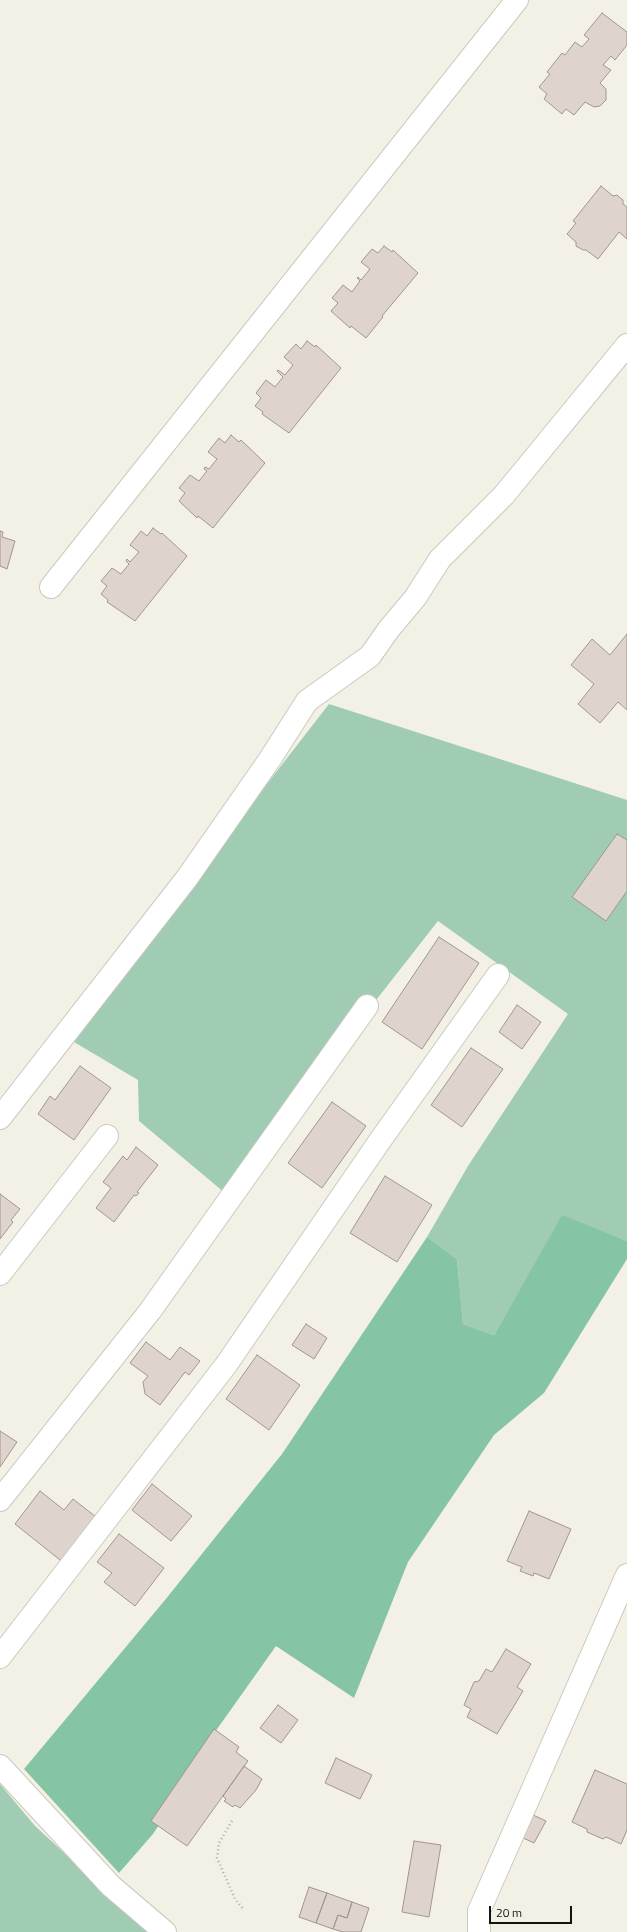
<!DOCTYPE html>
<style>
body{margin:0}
#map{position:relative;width:627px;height:1932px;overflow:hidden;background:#f3f1e6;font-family:"Titillium Web",sans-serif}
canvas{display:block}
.scale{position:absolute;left:489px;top:1906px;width:83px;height:18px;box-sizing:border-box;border:2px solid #12120e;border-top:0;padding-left:5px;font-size:12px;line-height:14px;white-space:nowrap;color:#12120e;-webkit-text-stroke:3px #f3f1e6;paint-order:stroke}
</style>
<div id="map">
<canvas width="627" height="1932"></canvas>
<div class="scale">20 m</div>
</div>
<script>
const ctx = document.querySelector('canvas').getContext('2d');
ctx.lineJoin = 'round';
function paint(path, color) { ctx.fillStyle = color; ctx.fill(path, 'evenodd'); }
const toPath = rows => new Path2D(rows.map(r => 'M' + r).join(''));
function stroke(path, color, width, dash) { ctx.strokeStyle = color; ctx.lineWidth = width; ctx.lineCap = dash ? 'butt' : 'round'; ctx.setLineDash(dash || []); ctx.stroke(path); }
const green = toPath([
 [329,704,627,800,627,1241,562,1216,494,1335,463,1324,457,1259,427,1237,468,1166,568,1014,438,921,225,1193,139,1121,138,1080,69,1039],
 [0,1784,35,1826,150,1932,0,1932]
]);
const forest = toPath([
 [562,1215,627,1241,627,1259,544,1393,494,1435,408,1562,354,1698,276,1646,215,1732,174,1802,153,1834,119,1873,24,1769,165,1600,282,1454,427,1237,457,1259,463,1324,494,1335]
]);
const building = toPath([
 [602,13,627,32,627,45,615,60,611,56,603,65,611,70,600,83,606,89,606,100,600,106,594,107,585,102,574,115,566,109,562,114,544,99,547,94,539,87,550,74,547,72,562,53,565,55,575,42,582,47,589,39,584,35,602,13],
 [601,186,613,196,617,195,623,200,623,204,627,207,627,239,619,232,598,259,586,250,583,250,576,246,576,242,567,234,576,223,573,221,601,186],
 [384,246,392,252,393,250,418,273,382,316,383,317,366,338,351,326,350,328,331,311,338,303,332,298,343,285,352,292,360,281,357,278,358,277,361,280,370,269,361,262,372,249,378,253,384,246],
 [307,341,315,347,316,345,341,368,289,433,262,414,263,412,255,406,261,398,256,393,266,380,275,387,283,377,277,371,278,370,285,375,293,365,284,357,296,344,301,349,307,341],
 [231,435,239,442,241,440,265,463,213,528,198,516,197,518,179,501,185,493,179,488,190,475,199,481,207,471,204,469,205,467,209,469,217,459,208,452,219,438,225,443,231,435],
 [153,528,161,534,162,533,187,556,135,621,107,602,108,600,101,594,107,586,101,581,112,568,121,574,129,564,126,561,127,559,130,562,139,552,130,545,141,531,147,536,153,528],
 [0,531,3,532,2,537,15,541,7,569,0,566,0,531],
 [627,634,627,710,618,702,600,723,578,704,594,684,571,665,592,639,610,655,627,634],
 [617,834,627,840,627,891,606,921,572,897,617,834],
 [439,937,479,963,422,1049,382,1022,439,937],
 [517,1005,541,1022,522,1049,499,1032,517,1005],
 [471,1048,503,1069,462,1127,431,1105,471,1048],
 [80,1066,111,1088,74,1140,38,1114,50,1096,55,1100,80,1066],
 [332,1102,366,1126,322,1188,288,1163,332,1102],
 [136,1147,158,1165,137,1192,139,1193,136,1196,134,1195,114,1222,96,1208,111,1188,103,1182,123,1156,127,1160,136,1147],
 [385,1176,432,1205,397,1262,350,1233,385,1176],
 [0,1194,20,1209,11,1220,13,1222,0,1239,0,1194],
 [306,1324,327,1338,314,1359,292,1345,306,1324],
 [146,1342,170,1360,180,1347,200,1361,189,1375,185,1372,160,1405,145,1394,143,1382,148,1376,130,1363,146,1342],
 [257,1355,300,1385,269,1430,226,1399,257,1355],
 [0,1431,17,1442,0,1467,0,1431],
 [152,1484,192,1516,171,1541,132,1510,152,1484],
 [40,1491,64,1510,73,1499,100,1520,65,1564,15,1524,40,1491],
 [529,1511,571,1529,549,1579,534,1573,533,1576,520,1571,522,1567,507,1561,529,1511],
 [119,1534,164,1568,135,1606,104,1582,112,1573,97,1562,119,1534],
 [506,1649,531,1664,517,1687,523,1691,497,1734,467,1717,471,1709,464,1705,474,1682,479,1681,486,1669,492,1672,506,1649],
 [278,1705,298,1720,281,1743,260,1728,278,1705],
 [214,1729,239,1747,236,1752,248,1761,187,1846,151,1821,214,1729],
 [336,1758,372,1775,360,1799,325,1783,336,1758],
 [244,1766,262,1779,256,1790,240,1808,235,1805,233,1807,224,1801,226,1799,223,1796,244,1766],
 [595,1770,627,1784,627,1830,621,1844,606,1837,603,1839,587,1832,587,1829,572,1822,595,1770],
 [533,1815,546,1821,534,1843,521,1837,533,1815],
 [414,1841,441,1845,429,1917,402,1912,414,1841],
 [309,1887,327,1893,316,1923,299,1917,309,1887],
 [327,1893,352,1902,347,1918,338,1915,333,1929,316,1923,327,1893],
 [352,1902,369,1908,361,1932,343,1932,333,1929,338,1915,347,1918,352,1902]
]);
const path = toPath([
 [232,1821,219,1843,217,1858,235,1899,244,1910]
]);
const minor = toPath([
 [51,587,517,0],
 [0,1118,187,878,270,759,307,701,370,656,389,629,415,598,440,559,504,495,627,345],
 [0,1274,107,1136],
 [0,1500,150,1311,367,1006],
 [0,1657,226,1365,379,1142,498,975],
 [0,1766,111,1886,165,1932],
 [479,1932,479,1911,627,1575]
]);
paint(green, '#9fccb3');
paint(forest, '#86c5a4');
paint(building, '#ded4cd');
stroke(building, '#9f968f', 1);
stroke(minor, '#cac9be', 24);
stroke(path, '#aeada4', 2.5, [1, 3]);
stroke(minor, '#fff', 22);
</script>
